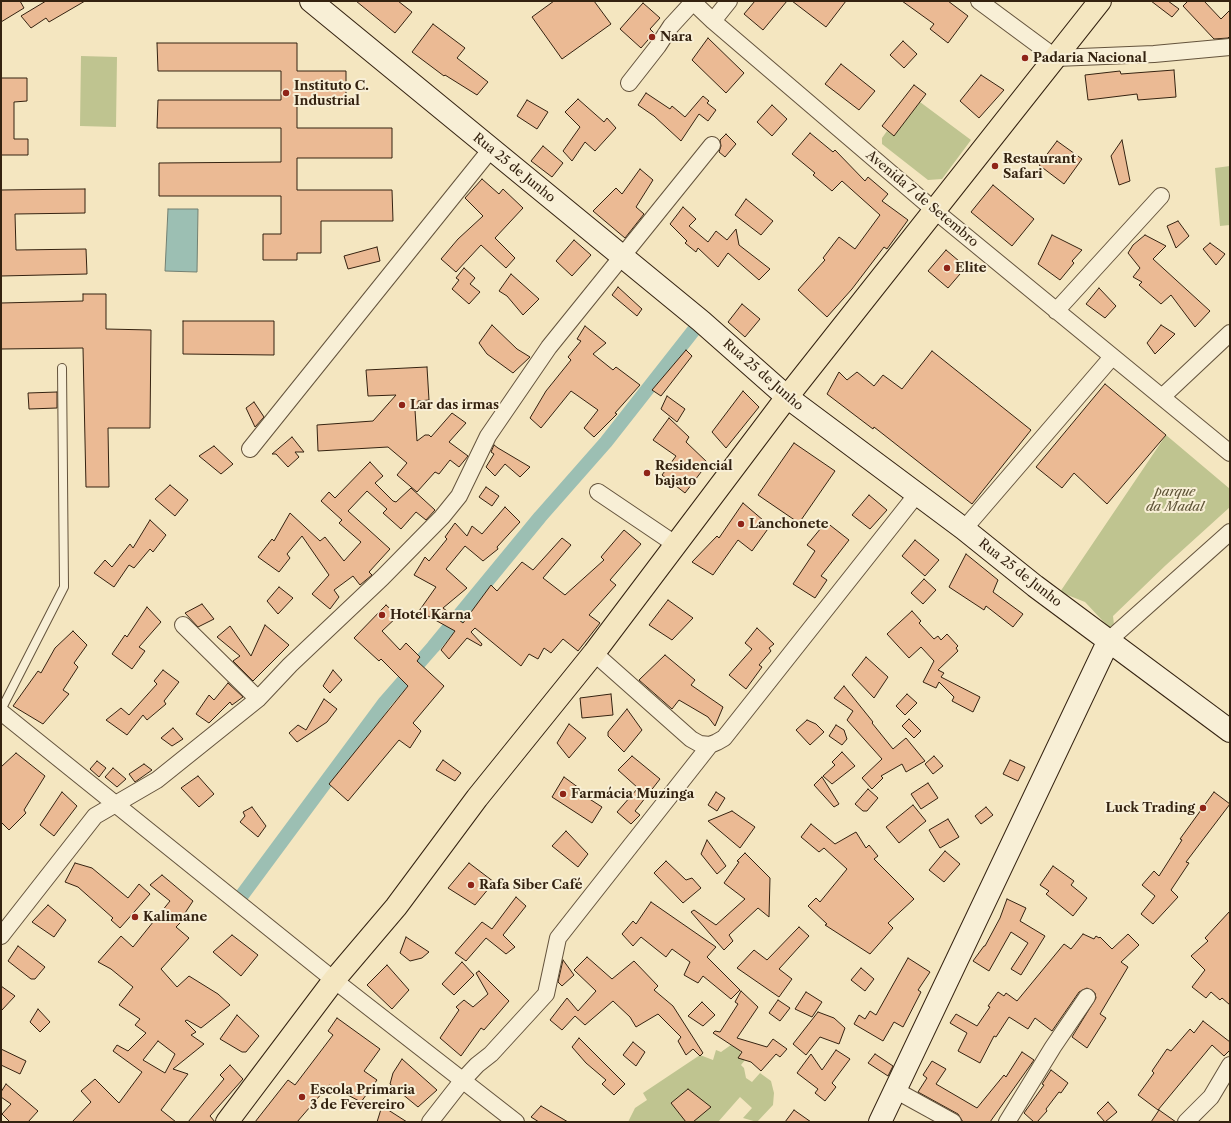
<!DOCTYPE html>
<meta charset="utf-8">
<style>
body{margin:0}
#map{position:relative;width:1231px;height:1123px;overflow:hidden;background:#f4e6c0;font-family:"Libre Caslon Text",serif}
canvas{display:block}
.frame{position:absolute;inset:0;border:2px solid #342210;pointer-events:none}
</style>
<div id="map">
<canvas width="1231" height="1123"></canvas>
<div class="frame"></div>
</div>
<script>
const ctx = document.querySelector('canvas').getContext('2d');
ctx.lineJoin = 'round';
function paint(path, color) { ctx.fillStyle = color; ctx.fill(path, 'evenodd'); }
const toPath = rows => new Path2D(rows.map(r => 'M' + r).join(''));
function stroke(path, color, width, dash) { ctx.strokeStyle = color; ctx.lineWidth = width; ctx.lineCap = dash ? 'butt' : 'round'; ctx.setLineDash(dash || []); ctx.stroke(path); }
function drawText(font, color, halo, rows, align = 'center') {
  ctx.font = font + ' "Libre Caslon Text",serif'; ctx.lineWidth = 4; ctx.setLineDash([]); ctx.textBaseline = 'middle'; ctx.strokeStyle = halo; ctx.fillStyle = color; for (const [text, x, y, turn = 0] of rows) {
    ctx.save(); ctx.translate(x, y); ctx.rotate((+turn || 0) * Math.PI / 180); ctx.textAlign = isNaN(turn) ? turn : align; if (halo) ctx.strokeText(text, 0, 0); ctx.fillText(text, 0, 0); ctx.restore();
  }
}
const green = toPath([
 [81,56,117,57,116,127,80,126],
 [920,102,971,140,942,179,928,180,882,144,882,138,887,131,894,135],
 [1230,166,1230,225,1220,226,1215,168],
 [1166,435,1230,489,1230,507,1166,565,1113,616,1115,634,1085,602,1060,592],
 [735,1042,739,1046,741,1056,745,1060,741,1065,744,1068,746,1078,752,1082,760,1073,771,1081,774,1093,773,1105,757,1122,743,1118,752,1108,740,1097,718,1122,628,1122,635,1108,647,1100,643,1093,700,1055,713,1060,716,1050,721,1052]
]);
const water = toPath([
 [168,209,198,209,197,272,165,271,168,209]
]);
const canal = toPath([
 [237,902,385,702,433,647,540,517,606,442,701,321]
]);
const building = toPath([
 [1,1,20,1,24,8,1,22,1,1],
 [46,1,85,1,49,22,46,18,31,28,21,16,46,1],
 [356,1,398,1,412,12,395,33,356,1],
 [554,1,594,1,611,24,562,59,532,17,554,1],
 [755,1,787,1,763,30,744,14,755,1],
 [792,1,846,1,826,27,792,1],
 [902,1,948,1,968,16,948,43,930,29,934,24,902,1],
 [1151,1,1168,1,1179,9,1172,17,1151,1],
 [1188,1,1204,1,1221,19,1230,10,1230,36,1228,38,1214,39,1183,6,1188,1],
 [643,3,660,18,650,29,654,33,641,48,620,29,643,3],
 [433,24,465,48,457,58,488,82,477,95,445,75,444,76,412,52,433,24],
 [708,38,744,73,726,93,692,60,708,38],
 [903,41,917,54,904,68,890,55,903,41],
 [157,43,297,43,297,71,346,71,346,101,297,101,297,128,392,128,392,158,297,158,297,190,392,190,393,221,321,221,321,253,297,253,297,260,263,260,263,234,281,234,281,196,159,196,159,163,281,162,281,128,157,128,158,100,281,100,281,71,158,71,157,43],
 [841,64,875,91,859,110,825,84,841,64],
 [1174,70,1176,97,1138,100,1137,94,1088,100,1085,75,1120,71,1121,74,1174,70],
 [981,75,1004,90,979,118,960,101,981,75],
 [1,78,27,78,27,101,14,102,14,139,28,139,28,155,1,155,1,78],
 [914,85,926,94,894,136,882,126,914,85],
 [646,93,670,109,672,106,685,117,703,96,709,101,707,103,716,110,708,121,699,114,681,141,654,116,638,105,646,93],
 [578,99,604,122,607,118,616,128,595,151,585,142,572,161,563,151,580,127,565,112,578,99],
 [527,100,548,112,537,129,517,116,527,100],
 [772,105,787,119,772,136,757,122,772,105],
 [810,133,833,152,835,150,865,181,868,177,888,194,882,201,908,220,887,249,884,247,852,289,827,317,798,290,825,260,823,258,839,237,855,249,880,215,842,181,832,191,813,175,815,173,792,154,810,133],
 [726,134,736,144,725,157,719,152,721,146,720,140,726,134],
 [1122,140,1130,181,1119,185,1111,156,1122,140],
 [1057,141,1082,159,1064,184,1039,165,1057,141],
 [543,146,563,163,552,177,531,161,543,146],
 [640,169,653,180,636,207,644,214,625,238,593,211,616,188,622,194,640,169],
 [482,179,499,194,503,189,523,208,495,238,515,258,506,268,481,245,456,272,441,259,458,239,483,216,465,198,482,179],
 [993,185,1034,219,1012,246,971,212,993,185],
 [85,189,85,213,15,214,16,250,86,249,87,274,1,276,1,190,85,189],
 [746,199,773,221,761,235,735,215,746,199],
 [683,207,696,219,689,226,708,242,716,231,727,240,736,229,739,245,770,269,759,280,728,253,718,267,698,248,696,252,685,243,687,241,670,224,683,207],
 [1178,221,1189,236,1176,248,1167,226,1178,221],
 [1052,235,1082,250,1072,261,1074,263,1060,280,1038,264,1052,235],
 [1145,235,1166,246,1153,259,1210,311,1195,327,1171,295,1161,304,1139,285,1142,282,1133,277,1140,268,1128,253,1133,245,1145,235],
 [574,240,591,255,572,276,556,261,574,240],
 [1210,243,1225,254,1216,265,1203,249,1210,243],
 [377,247,380,261,348,269,344,256,377,247],
 [946,250,966,267,948,288,928,271,946,250],
 [464,268,475,278,470,284,480,292,469,304,452,289,459,280,456,278,464,268],
 [511,274,539,299,523,315,507,296,499,291,511,274],
 [618,287,642,309,637,316,612,295,618,287],
 [1099,288,1116,306,1105,318,1086,304,1099,288],
 [83,294,106,294,106,329,151,330,150,428,108,428,109,487,86,487,83,348,1,349,1,303,83,301,83,294],
 [742,304,760,319,745,337,728,322,742,304],
 [183,321,274,321,274,355,183,354,183,321],
 [492,325,517,349,530,357,513,373,487,354,479,343,492,325],
 [1161,325,1175,334,1155,354,1147,343,1161,325],
 [585,326,606,343,593,354,613,370,616,367,640,385,615,413,617,414,594,437,584,428,598,410,571,391,541,428,530,418,546,391,571,360,568,357,581,341,577,339,585,326],
 [686,350,692,356,661,396,652,390,686,350],
 [932,351,1031,430,972,504,874,427,873,429,827,394,839,372,847,380,857,372,874,386,883,375,902,389,932,351],
 [427,367,429,400,418,401,419,410,415,410,417,441,425,435,429,435,431,437,452,413,466,423,449,442,468,456,459,467,450,460,439,474,435,472,417,492,397,475,407,463,388,447,318,451,317,425,373,421,396,395,368,396,366,370,427,367],
 [1105,384,1166,435,1107,504,1074,473,1062,488,1036,467,1105,384],
 [743,391,759,407,726,448,712,432,743,391],
 [57,392,57,408,29,409,28,393,57,392],
 [667,396,685,409,677,422,661,409,667,396],
 [254,402,264,417,255,427,246,408,254,402],
 [669,418,689,437,686,442,708,463,685,493,662,475,676,456,653,440,669,418],
 [292,437,304,452,295,452,299,457,288,467,276,454,272,454,292,437],
 [794,443,835,471,799,523,758,495,794,443],
 [494,445,498,448,530,467,520,477,505,464,495,476,486,467,494,454,491,452,494,445],
 [214,446,233,464,221,474,199,456,214,446],
 [370,462,383,476,375,483,393,501,396,502,411,488,435,510,426,520,416,512,401,529,383,513,387,509,367,491,348,511,390,549,369,572,372,575,360,585,353,576,334,590,339,597,330,609,312,594,329,575,302,536,287,554,290,558,279,572,258,557,272,539,274,541,290,513,320,541,325,537,344,561,361,542,339,523,342,520,321,501,329,492,335,498,370,462],
 [170,485,188,500,175,516,155,499,170,485],
 [486,487,499,496,492,506,479,497,486,487],
 [869,495,887,510,870,529,852,515,869,495],
 [743,503,770,526,752,551,738,540,713,575,692,562,717,536,719,538,743,503],
 [505,507,520,522,497,547,498,549,483,561,465,546,446,569,467,588,443,608,463,623,491,585,497,591,522,562,533,570,562,538,571,545,543,578,565,595,604,560,601,557,624,530,641,544,610,580,616,585,589,615,600,623,578,651,563,639,551,653,544,648,538,659,529,654,521,666,475,628,471,632,482,644,481,646,467,638,449,659,441,650,455,631,419,611,436,587,414,575,425,557,429,561,447,539,445,537,455,523,467,536,472,526,482,534,505,507],
 [150,520,166,535,153,552,150,549,134,568,129,565,114,587,94,573,105,560,112,567,130,544,133,548,150,520],
 [826,522,849,540,821,576,827,580,815,598,793,584,815,551,807,545,826,522],
 [915,540,939,560,925,576,902,556,915,540],
 [966,554,998,580,993,592,1023,614,1013,627,986,606,984,610,949,587,966,554],
 [924,579,936,590,923,604,911,593,924,579],
 [279,587,293,598,278,614,267,601,279,587],
 [668,600,693,618,672,640,649,625,668,600],
 [202,604,214,619,198,627,185,613,202,604],
 [386,605,398,616,382,631,400,650,406,643,420,657,417,661,444,686,413,723,421,731,410,748,399,740,348,801,329,784,408,686,381,659,379,661,354,638,386,605],
 [147,607,161,622,139,647,145,651,132,669,112,654,125,635,127,637,147,607],
 [912,611,921,621,919,623,934,639,938,636,941,640,947,634,958,646,956,648,958,651,938,670,944,673,941,677,980,697,973,712,952,701,954,697,939,682,936,688,923,682,934,661,921,647,909,658,887,634,912,611],
 [265,625,289,645,253,681,233,661,240,656,217,637,230,626,251,656,265,625],
 [757,628,774,644,769,648,771,651,759,665,762,667,746,689,729,675,752,649,745,643,757,628],
 [73,631,87,645,74,663,78,667,63,690,69,694,43,724,13,706,38,671,41,673,55,648,73,631],
 [665,655,695,680,691,685,723,707,715,726,708,717,679,700,672,709,639,680,665,655],
 [866,657,888,677,874,698,852,675,866,657],
 [163,670,179,682,164,701,166,704,147,720,143,715,127,735,106,720,121,708,129,715,157,684,154,681,163,670],
 [333,670,342,680,330,693,323,686,333,670],
 [228,683,243,697,232,705,230,702,209,723,196,714,209,695,214,700,228,683],
 [844,686,873,722,872,723,893,749,906,738,925,761,906,772,902,764,881,776,883,778,872,789,862,778,882,759,847,720,853,711,834,698,844,686],
 [611,694,613,715,582,718,580,698,611,694],
 [907,694,917,703,905,715,896,706,907,694],
 [324,699,337,709,327,722,297,742,289,733,298,725,306,730,324,699],
 [627,709,642,730,624,752,608,736,608,732,627,709],
 [909,719,921,731,914,738,902,726,909,719],
 [807,720,816,724,824,732,810,745,796,730,807,720],
 [569,724,586,738,569,758,557,743,569,724],
 [836,725,844,730,847,739,842,745,829,736,836,725],
 [173,728,183,739,172,746,161,738,173,728],
 [842,752,855,766,832,784,823,776,835,765,832,762,842,752],
 [16,753,45,776,24,810,26,813,9,830,1,822,1,767,16,753],
 [632,756,660,779,635,811,640,815,631,824,617,812,638,788,618,770,632,756],
 [934,756,943,766,933,774,925,764,934,756],
 [443,760,461,773,455,781,436,770,443,760],
 [1010,760,1025,767,1018,781,1003,774,1010,760],
 [97,761,106,768,99,777,90,769,97,761],
 [144,764,152,770,135,782,129,774,144,764],
 [113,768,126,779,117,787,105,777,113,768],
 [198,776,214,794,199,807,181,788,198,776],
 [564,777,579,788,577,791,602,807,592,823,552,797,564,777],
 [822,777,839,804,834,807,814,785,822,777],
 [928,783,938,798,921,809,911,794,928,783],
 [868,789,878,798,867,811,863,811,855,804,868,789],
 [62,792,77,806,54,836,40,825,62,792],
 [716,792,725,798,717,811,708,805,716,792],
 [1214,792,1230,804,1186,862,1189,863,1171,890,1178,897,1153,924,1141,914,1155,896,1142,885,1154,871,1159,876,1182,840,1180,839,1214,792],
 [913,805,926,821,899,843,886,827,913,805],
 [252,807,266,826,258,837,240,822,245,816,243,812,252,807],
 [986,807,993,815,981,824,975,816,986,807],
 [732,811,755,827,740,848,708,821,732,811],
 [948,819,959,837,940,848,929,830,948,819],
 [811,824,835,844,856,832,866,848,869,845,878,856,874,859,914,899,888,923,893,928,870,954,825,925,827,924,808,906,816,898,820,902,847,869,824,848,819,852,801,837,811,824],
 [566,831,588,854,578,867,552,846,566,831],
 [707,840,726,866,717,874,701,854,707,840],
 [945,851,960,864,944,882,929,870,945,851],
 [745,853,770,878,769,917,758,908,729,935,733,941,724,950,691,912,694,910,716,925,745,899,724,883,739,862,737,861,745,853],
 [666,861,686,880,692,878,701,888,683,903,654,873,666,861],
 [75,863,92,868,128,898,139,884,150,894,120,928,111,920,113,918,78,887,65,882,75,863],
 [469,863,494,882,475,905,448,888,469,863],
 [1053,866,1074,881,1071,885,1087,898,1073,916,1046,894,1049,891,1040,885,1053,866],
 [162,875,193,901,181,919,183,920,176,927,189,938,161,969,177,987,189,976,218,994,230,1005,201,1028,187,1020,185,1021,196,1032,191,1035,204,1044,173,1069,188,1074,161,1110,176,1122,72,1122,91,1102,81,1091,95,1079,119,1103,142,1072,113,1051,117,1045,128,1051,146,1033,135,1025,140,1019,119,1005,133,987,111,969,98,962,121,936,133,947,170,901,150,885,162,875],
 [158,1041,175,1054,165,1073,143,1060,158,1041],
 [516,897,526,906,503,935,515,947,506,954,486,938,466,961,455,953,482,922,492,929,516,897],
 [1007,899,1026,908,1020,921,1045,936,1021,975,1011,969,1028,943,1011,932,989,971,973,961,984,946,985,946,1000,918,1007,899],
 [651,902,716,947,707,957,740,990,731,999,703,976,698,983,684,975,690,962,672,949,666,957,641,937,633,946,622,934,633,921,636,924,651,902],
 [48,905,66,920,54,937,32,922,48,905],
 [1230,911,1230,1005,1222,998,1220,1000,1211,992,1206,998,1192,987,1205,970,1191,956,1208,941,1205,938,1230,911],
 [799,927,809,936,779,969,792,979,779,997,737,968,754,950,767,960,799,927],
 [1083,934,1094,939,1096,936,1099,938,1100,937,1112,949,1128,934,1139,945,1121,962,1128,967,1100,1014,1106,1018,1087,1048,1072,1037,1096,998,1095,993,1087,988,1079,992,1052,1031,1035,1018,1028,1029,1009,1017,996,1037,994,1036,980,1063,958,1051,967,1033,950,1023,956,1014,977,1026,990,1007,988,1006,998,992,1004,996,1006,993,1017,1001,1064,944,1071,949,1083,934],
 [232,935,258,955,241,976,213,952,232,935],
 [406,937,429,952,422,958,410,961,400,953,406,937],
 [18,946,45,967,35,979,31,979,8,961,18,946],
 [587,957,612,979,634,961,658,986,654,990,673,1006,703,1053,700,1056,693,1049,686,1055,678,1041,681,1037,658,1014,636,1027,630,1017,613,1001,585,1025,575,1016,562,1030,550,1020,567,998,578,1011,596,991,574,970,587,957],
 [908,958,930,972,918,990,921,992,903,1027,894,1022,883,1041,854,1024,859,1015,865,1019,870,1011,876,1015,908,958],
 [563,960,574,975,562,986,558,982,563,960],
 [462,962,474,975,454,995,442,984,462,962],
 [387,965,409,990,392,1009,367,985,387,965],
 [861,968,874,979,865,991,851,980,861,968],
 [479,971,509,1001,484,1030,481,1028,461,1056,440,1038,459,1010,456,1007,464,1000,473,1007,488,994,476,973,479,971],
 [1,986,15,996,1,1011,1,986],
 [741,991,758,1007,737,1038,767,1047,773,1039,787,1049,780,1057,776,1054,761,1071,751,1062,738,1058,742,1052,713,1033,715,1031,720,1032,738,1004,735,1002,741,991],
 [806,992,822,1002,812,1017,795,1009,806,992],
 [778,1000,790,1008,780,1021,769,1013,778,1000],
 [702,1002,715,1015,703,1026,688,1016,702,1002],
 [38,1009,50,1022,40,1032,30,1022,38,1009],
 [818,1012,834,1018,845,1028,839,1044,820,1037,806,1055,793,1044,818,1012],
 [237,1015,259,1036,246,1052,242,1052,220,1039,237,1015],
 [337,1018,380,1049,364,1071,377,1080,361,1102,329,1085,297,1122,255,1122,288,1080,295,1085,333,1035,328,1031,337,1018],
 [1203,1021,1230,1042,1230,1050,1224,1056,1212,1045,1158,1110,1138,1095,1154,1073,1152,1071,1167,1049,1171,1051,1190,1029,1194,1033,1203,1021],
 [579,1038,625,1084,614,1095,602,1084,606,1080,586,1063,572,1047,579,1038],
 [633,1042,645,1052,636,1066,623,1055,633,1042],
 [1,1049,26,1061,20,1074,1,1065,1,1049],
 [836,1050,850,1059,832,1083,836,1087,825,1101,815,1093,818,1089,797,1073,811,1054,822,1070,836,1050],
 [1022,1052,1034,1060,990,1122,963,1122,958,1114,918,1092,927,1078,923,1075,932,1061,946,1069,936,1084,977,1108,1004,1075,1006,1077,1022,1052],
 [875,1054,893,1066,888,1076,868,1063,875,1054],
 [402,1059,437,1090,418,1107,390,1084,393,1073,402,1059],
 [230,1065,243,1079,210,1116,215,1122,188,1122,224,1079,220,1075,230,1065],
 [1051,1070,1068,1083,1061,1093,1059,1092,1046,1109,1047,1111,1037,1122,1034,1122,1024,1113,1044,1085,1042,1084,1051,1070],
 [6,1084,38,1111,28,1122,10,1122,2,1114,11,1104,1,1097,1,1092,6,1084],
 [688,1089,711,1107,693,1122,686,1122,671,1103,688,1089],
 [1108,1102,1117,1112,1105,1122,1097,1113,1108,1102],
 [382,1106,407,1122,377,1122,382,1106],
 [541,1106,568,1122,539,1122,531,1117,541,1106],
 [794,1110,811,1122,785,1122,794,1110],
 [1159,1110,1176,1122,1151,1122,1159,1110]
]);
const lane = toPath([
 [1,710,64,587,62,368]
]);
const street = toPath([
 [692,1,713,21,934,210,1230,453],
 [979,1,1056,58,1154,54,1230,47],
 [713,21,729,1],
 [629,83,658,46,671,26,693,2],
 [1056,311,1161,196],
 [1162,397,1230,333],
 [250,449,491,149],
 [598,492,675,544],
 [964,529,1112,357],
 [183,625,258,699],
 [1109,640,1230,532],
 [594,653,691,739,700,744,710,745,717,742,724,738,917,494],
 [1,712,334,980,516,1122],
 [1,936,95,816,157,780,258,699,290,665,382,578,442,517,459,496,488,436,549,347,712,145],
 [895,1090,953,1122],
 [430,1122,462,1081,477,1065,491,1054,546,994,558,938,710,745],
 [1007,1122,1053,1047,1087,997],
 [1186,1122,1211,1097,1230,1065]
]);
const secondary = toPath([
 [311,1,701,321,787,397,964,529,1035,586,1230,731],
 [880,1122,1109,640]
]);
const primary = toPath([
 [227,1122,334,980,396,907,477,798,594,653,787,397,1100,1]
]);
const markers = [
 [652,37,4,"#8f2418"],
 [1025,58,4,"#8f2418"],
 [286,93,4,"#8f2418"],
 [995,166,4,"#8f2418"],
 [947,268,4,"#8f2418"],
 [402,405,4,"#8f2418"],
 [647,473,4,"#8f2418"],
 [741,524,4,"#8f2418"],
 [382,615,4,"#8f2418"],
 [563,794,4,"#8f2418"],
 [1203,808,4,"#8f2418"],
 [471,885,4,"#8f2418"],
 [135,917,4,"#8f2418"],
 [302,1097,4,"#8f2418"]
];
const poiNames = [
 ["Nara",660,37],
 ["Padaria Nacional",1033,58],
 ["Instituto C.",294,86],
 ["Industrial",294,101],
 ["Restaurant",1003,159],
 ["Safari",1003,174],
 ["Elite",955,268],
 ["Lar das irmas",410,405],
 ["Residencial",655,466],
 ["bajato",655,481],
 ["Lanchonete",749,524],
 ["Hotel Karna",390,615],
 ["Farmácia Muzinga",571,794],
 ["Luck Trading",1195,808,"right"],
 ["Rafa Siber Café",479,885],
 ["Kalimane",143,917],
 ["Escola Primaria",310,1090],
 ["3 de Fevereiro",310,1105]
];
const streetNames = [
 ["Rua 25 de Junho",514,168,39],
 ["Avenida 7 de Setembro",922,199,40],
 ["Rua 25 de Junho",763,375,41],
 ["Rua 25 de Junho",1020,573,38]
];
const parkNames = [
 ["parque",1175,492],
 ["da Madal",1175,507]
];
paint(green, '#bfc490');
paint(water, '#9cbfb3');
stroke(water, '#728072', 1);
stroke(canal, '#9cbfb3', 14);
paint(building, '#ebba94');
stroke(building, '#342210', 1);
stroke(lane, '#64533c', 10);
stroke(street, '#64533c', 18);
stroke(secondary, '#342210', 24);
stroke(primary, '#342210', 24);
stroke(lane, '#f8efd6', 8);
stroke(street, '#f8efd6', 16);
stroke(secondary, '#f8efd6', 22);
stroke(primary, '#f4e6c0', 22);
for (const [x, y, r, color] of markers) { const dot = new Path2D(); dot.arc(x, y, r, 0, 2 * Math.PI); ctx.fillStyle = color; ctx.fill(dot); stroke(dot, '#f8efd6', 1.5); }
drawText('bold 13px', '#342210', '#f8efd6', poiNames, 'left');
drawText('13px', '#342210', '#f8efd6', streetNames);
drawText('italic 13px', '#5e5336', '#f8efd6', parkNames);
</script>
